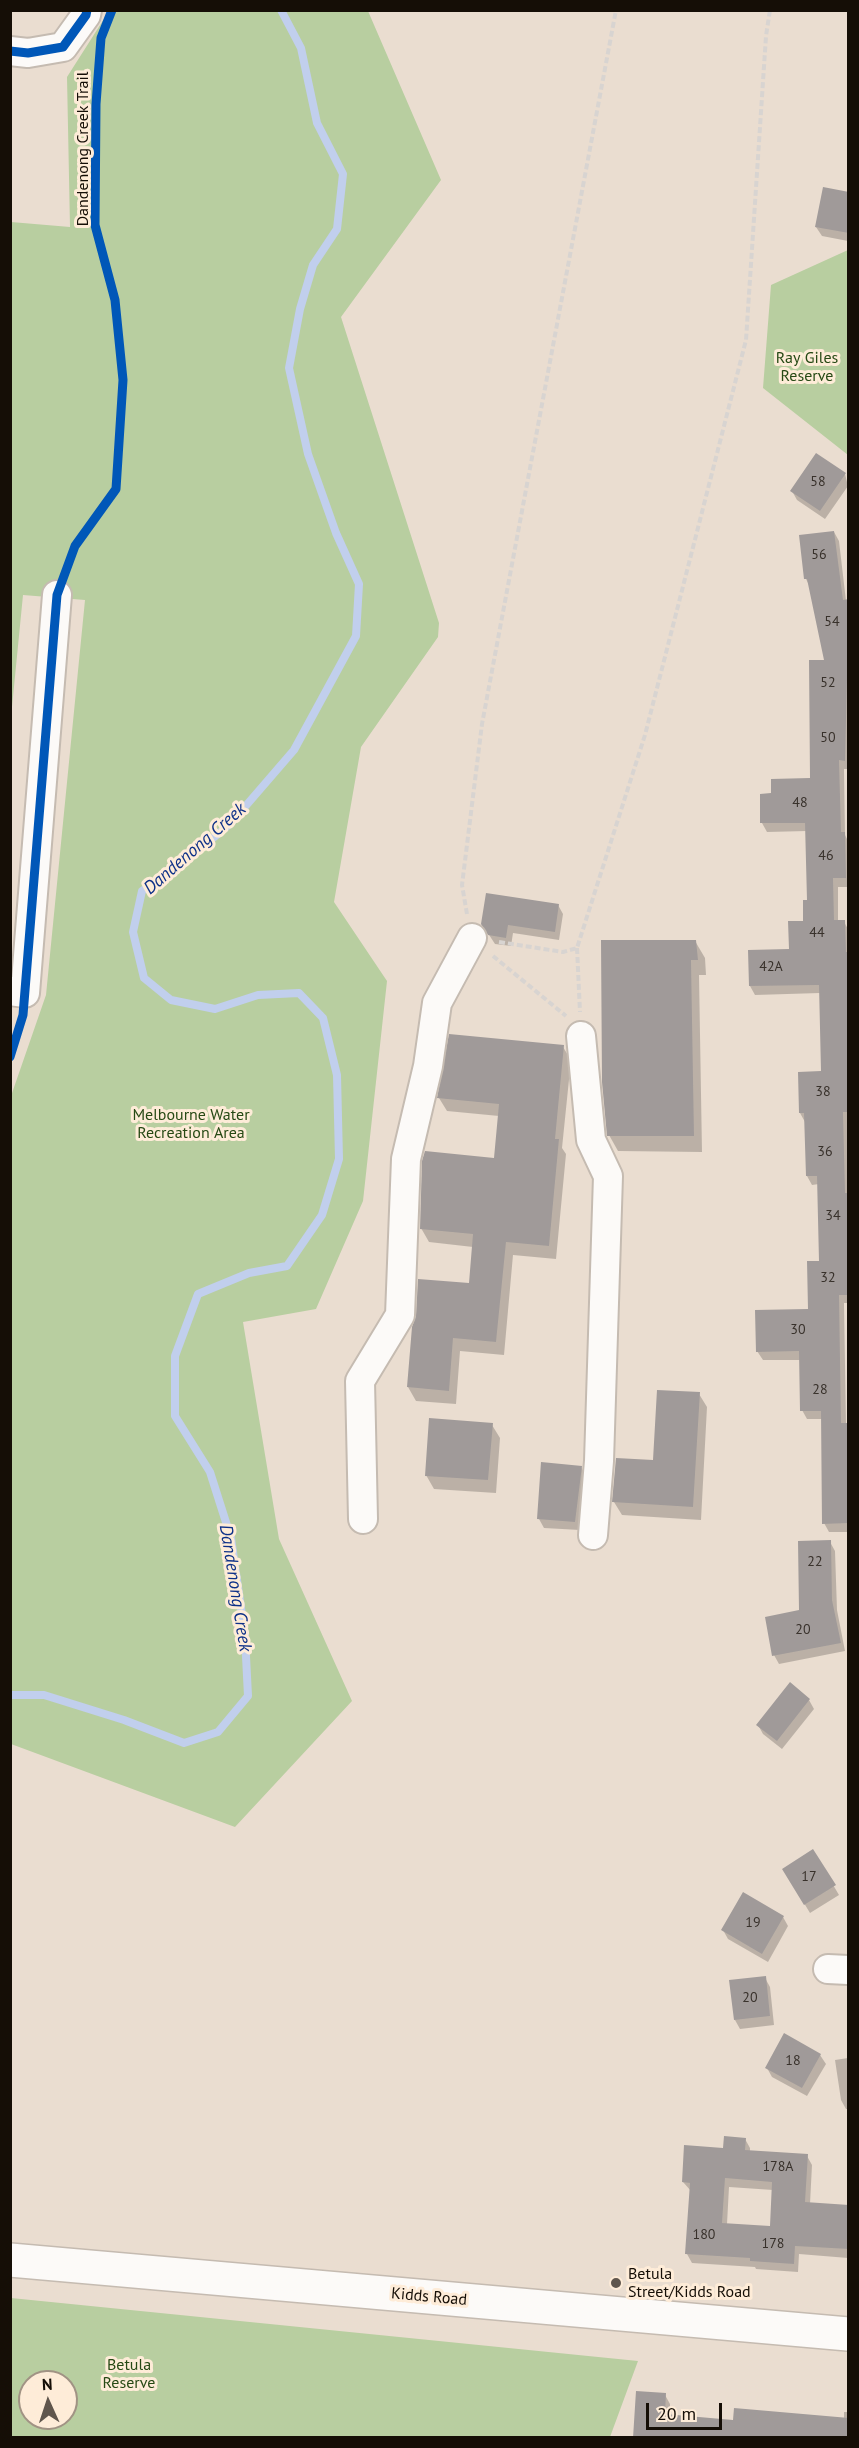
<!DOCTYPE html>
<style>
body{margin:0}
#map{position:relative;width:859px;height:2448px;overflow:hidden;background:#eaddd0;font-family:"PT Sans",sans-serif}
canvas{display:block}
.frame{position:absolute;inset:0;border:12px solid #150e06;pointer-events:none}
.north{position:absolute;left:18px;top:2370px;width:60px;height:60px;box-sizing:border-box;background:#feecd8;border:2px solid #a19384;border-radius:50%;rotate:357deg;font-size:16px;font-weight:700;line-height:24px;text-align:center;color:#150e06}
.north::after{content:'';display:block;margin:auto;width:21px;height:27px;background:#60564d;clip-path:polygon(50% 0,100% 100%,50% 72%,0 100%)}
.scale{position:absolute;left:646px;top:2403px;width:76px;height:27px;box-sizing:border-box;border:3px solid #150e06;border-top:0;padding-left:8px;font-size:18px;line-height:21px;white-space:nowrap;color:#150e06;-webkit-text-stroke:4px #feecd8;paint-order:stroke}
</style>
<div id="map">
<canvas width="859" height="2448"></canvas>
<div class="frame"></div>
<div class="north">N</div>
<div class="scale">20 m</div>
</div>
<script>
const ctx = document.querySelector('canvas').getContext('2d');
ctx.lineJoin = 'round';
function paint(path, color) { ctx.fillStyle = color; ctx.fill(path, 'evenodd'); }
const toPath = rows => new Path2D(rows.map(r => 'M' + r).join(''));
function stroke(path, color, width, dash) { ctx.strokeStyle = color; ctx.lineWidth = width; ctx.lineCap = dash ? 'butt' : 'round'; ctx.setLineDash(dash || []); ctx.stroke(path); }
function drawText(font, color, halo, rows, align = 'center') {
  ctx.font = font + ' "PT Sans",sans-serif'; ctx.lineWidth = 6; ctx.setLineDash([]); ctx.textBaseline = 'middle'; ctx.strokeStyle = halo; ctx.fillStyle = color; for (const [text, x, y, turn = 0] of rows) {
    ctx.save(); ctx.translate(x, y); ctx.rotate((+turn || 0) * Math.PI / 180); ctx.textAlign = isNaN(turn) ? turn : align; if (halo) ctx.strokeText(text, 0, 0); ctx.fillText(text, 0, 0); ctx.restore();
  }
}
const green = toPath([
 [109,11,368,11,441,180,341,317,439,623,438,637,361,747,334,902,387,981,363,1201,316,1309,243,1322,279,1539,352,1701,235,1827,11,1744,11,1096,46,995,85,600,23,595,11,717,11,222,70,227,67,77],
 [848,250,848,455,763,388,771,285],
 [11,2298,638,2361,610,2437,11,2437],
 [30,2382,66,2382,66,2418,30,2418]
]);
const shadow = toPath([
 [848,194,848,241,822,236,816,227],
 [845,474,848,486,825,519,797,500,792,491],
 [834,532,839,541,846,601,848,600,848,769,844,769,845,835,848,841,848,887,838,887,838,922,844,922,848,929,848,1303,844,1303,846,1425,848,1425,848,1532,829,1532,824,1523,823,1419,807,1419,802,1410,801,1360,763,1360,757,1351,809,1311,820,1262,819,1184,812,1185,807,1176,805,1122,800,1113,822,1073,820,993,755,995,750,986,750,951,790,950,805,922,808,901,807,831,767,832,762,823,773,795,812,779,825,661,810,587,806,579],
 [558,905,563,914,559,940,513,933,511,946,495,944,482,924],
 [695,941,705,958,706,975,699,975,702,1152,618,1151,609,1135],
 [563,1047,571,1060,562,1148,566,1154,556,1259,513,1255,504,1355,460,1351,456,1404,416,1401,408,1387,470,1284,473,1247,429,1242,421,1228,496,1160,499,1116,447,1111,439,1098],
 [699,1394,707,1407,701,1520,622,1515,614,1502,655,1462],
 [492,1425,500,1438,496,1493,434,1489,426,1475],
 [581,1467,586,1476,580,1530,544,1528,539,1519],
 [830,1542,835,1551,837,1610,845,1651,779,1664,774,1655,801,1611],
 [809,1700,814,1709,782,1749,763,1734,758,1725],
 [813,1851,839,1895,810,1913,784,1870],
 [783,1917,788,1926,768,1962,728,1939,723,1930],
 [765,1978,770,1987,774,2025,740,2029,735,2020],
 [820,2055,826,2064,807,2096,772,2077,767,2068],
 [848,2058,848,2109,846,2109,841,2100,835,2060],
 [745,2139,750,2148,750,2152,807,2156,812,2165,810,2204,848,2208,848,2258,799,2254,798,2272,756,2269,755,2267,692,2263,687,2254,691,2191,683,2182,724,2149],
 [729,2187,773,2190,771,2227,727,2224],
 [665,2395,670,2404,670,2416,734,2421,844,2419,844,2412,848,2412,848,2438,634,2437]
]);
const stream = toPath([
 [10,1695,44,1695,124,1720,184,1743,218,1732,248,1696,245,1636,231,1538,210,1472,175,1416,175,1356,198,1294,249,1273,287,1266,322,1215,339,1159,337,1075,323,1018,299,993,258,995,215,1009,171,1000,144,978,133,932,142,891,187,860,231,823,294,750,356,636,359,584,336,533,308,454,289,368,300,309,313,265,337,229,343,174,317,123,301,48,281,10]
]);
const building = toPath([
 [823,187,849,192,849,233,815,227],
 [816,453,846,473,820,511,790,491],
 [834,531,843,600,849,599,845,761,839,760,841,832,845,832,846,878,833,878,834,920,845,920,846,952,849,952,849,1112,843,1112,845,1193,849,1193,849,1295,839,1295,841,1423,849,1423,849,1523,822,1524,821,1411,800,1411,799,1351,756,1352,755,1310,808,1309,807,1261,819,1261,817,1176,806,1176,804,1113,799,1113,798,1072,821,1071,819,985,749,986,748,950,789,949,788,921,803,921,803,900,807,900,805,823,760,823,760,794,771,793,771,779,810,778,809,660,824,660,807,579,804,579,799,535],
 [486,893,559,904,555,932,508,925,506,938,488,935,481,924],
 [601,940,696,940,698,960,691,960,694,1136,607,1136,602,1082],
 [449,1034,564,1045,555,1139,559,1139,549,1246,506,1242,496,1342,453,1338,449,1391,407,1387,412,1327,416,1316,418,1279,469,1283,473,1234,420,1229,422,1161,425,1151,494,1158,499,1104,437,1098],
 [657,1390,700,1392,693,1507,612,1502,616,1458,653,1460],
 [429,1418,493,1423,488,1480,425,1476],
 [541,1462,582,1466,575,1522,537,1519],
 [831,1540,832,1600,841,1643,772,1656,765,1617,799,1610,798,1541],
 [790,1682,810,1699,777,1741,756,1725],
 [813,1849,836,1885,804,1905,782,1869],
 [743,1892,784,1916,762,1954,721,1930],
 [766,1976,770,2016,734,2020,729,1980],
 [784,2033,821,2054,802,2088,765,2068],
 [724,2136,746,2138,745,2150,808,2154,805,2202,849,2205,849,2249,795,2246,794,2264,750,2261,750,2258,685,2254,690,2183,682,2182,684,2145,723,2148],
 [725,2178,772,2182,770,2226,722,2223],
 [636,2391,666,2393,665,2414,733,2420,734,2408,849,2418,849,2438,633,2438]
]);
const path = toPath([
 [467,914,462,885,482,724,616,10],
 [499,942,563,952,577,948,645,735,746,340,766,36,770,10],
 [577,948,580,1012],
 [493,956,566,1016]
]);
const minor = toPath([
 [10,51,28,53,63,47,86,15,87,10],
 [10,991,25,993,57,595],
 [581,1036,591,1140,608,1176,599,1461,593,1535],
 [363,1519,360,1381,400,1315,406,1159,428,1066,437,1003,472,938],
 [828,1969,848,1970]
]);
const major = toPath([
 [10,2260,848,2334]
]);
const cycleway = toPath([
 [10,51,28,53,63,47,86,15,87,10],
 [10,1057,23,1015,57,595,75,546,116,489,123,380,115,300,95,225,96,104,101,38,112,10]
]);
const markers = [
 [616,2283,6,"#60564d"]
];
const numberNames = [
 ["58",818,482],
 ["56",819,555],
 ["54",832,622],
 ["52",828,683],
 ["50",828,738],
 ["48",800,803],
 ["46",826,856],
 ["44",817,933],
 ["42A",771,967],
 ["38",823,1092],
 ["36",825,1152],
 ["34",833,1216],
 ["32",828,1278],
 ["30",798,1330],
 ["28",820,1390],
 ["22",815,1562],
 ["20",803,1630],
 ["17",809,1877],
 ["19",753,1923],
 ["20",750,1998],
 ["18",793,2061],
 ["178A",778,2167],
 ["180",704,2235],
 ["178",773,2244]
];
const streetNames = [
 ["Dandenong Creek Trail",83,149,-90],
 ["Kidds Road",429,2297,5]
];
const parkNames = [
 ["Ray Giles",807,358],
 ["Reserve",807,376],
 ["Melbourne Water",191,1115],
 ["Recreation Area",191,1133],
 ["Betula",129,2365],
 ["Reserve",129,2383]
];
const poiNames = [
 ["Betula",628,2274],
 ["Street/Kidds Road",628,2292]
];
const waterNames = [
 ["Dandenong Creek",195,849,-41],
 ["Dandenong Creek",235,1588,81]
];
paint(green, '#b8cea0');
paint(shadow, '#0003');
stroke(stream, '#c1cfed', 8);
paint(building, '#a09a99');
stroke(minor, '#c5bbb1', 32);
stroke(major, '#c5bbb1', 36);
stroke(path, '#d8d4d1', 4, [6, 3]);
stroke(minor, '#fcfaf8', 28);
stroke(major, '#fcfaf8', 33);
stroke(cycleway, '#0057b8', 9);
for (const [x, y, r, color] of markers) { const dot = new Path2D(); dot.arc(x, y, r, 0, 2 * Math.PI); ctx.fillStyle = color; ctx.fill(dot); stroke(dot, '#feecd8', 2); }
drawText('14px', '#38312b', null, numberNames);
drawText('16px', '#150e06', '#feecd8', streetNames);
drawText('16px', '#264914', '#feecd8', parkNames);
drawText('16px', '#150e06', '#feecd8', poiNames, 'left');
drawText('italic 18px', '#0d3088', '#feecd8', waterNames);
</script>
